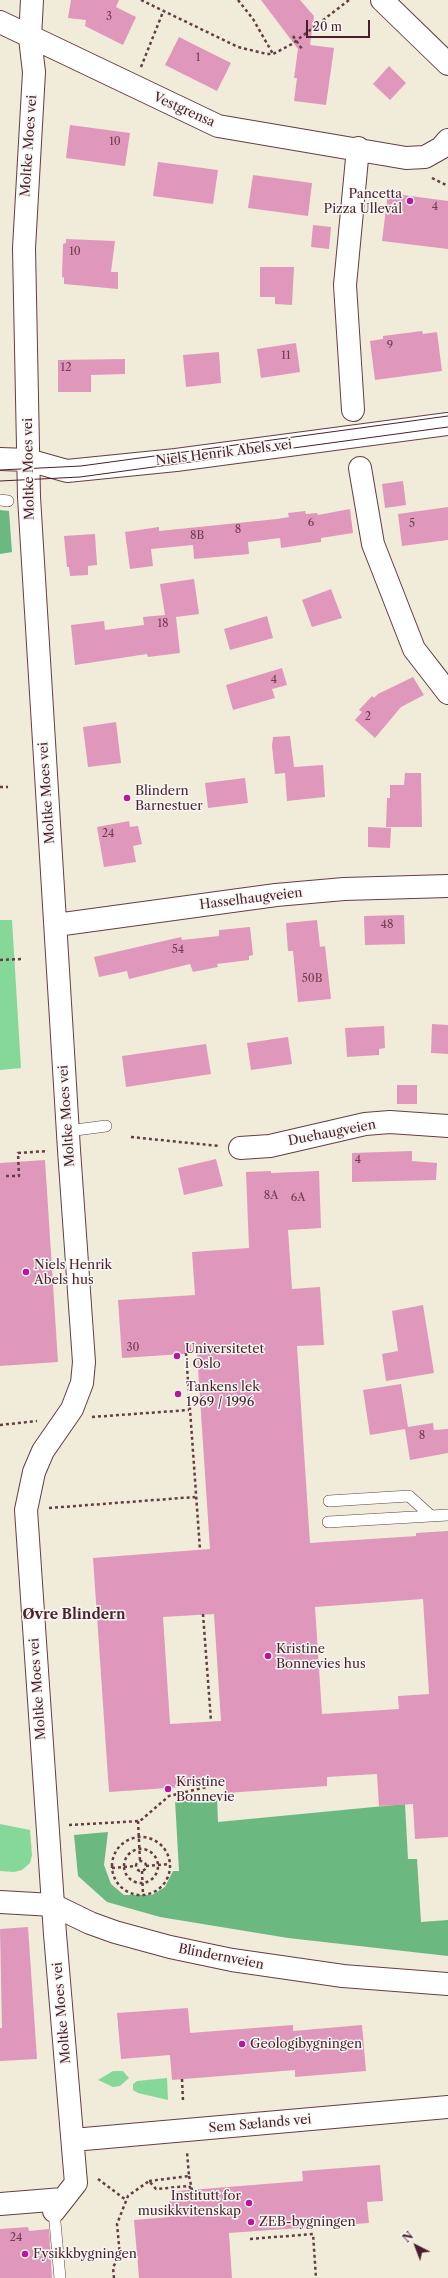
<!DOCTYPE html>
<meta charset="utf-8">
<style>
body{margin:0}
#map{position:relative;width:448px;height:2278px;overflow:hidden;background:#f1ebda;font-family:"Libre Caslon Text",serif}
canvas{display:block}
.north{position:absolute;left:396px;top:2226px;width:40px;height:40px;-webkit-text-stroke:3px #f6f6f2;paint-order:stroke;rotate:318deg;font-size:11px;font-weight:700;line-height:16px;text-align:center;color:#4a1f2b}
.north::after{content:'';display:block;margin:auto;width:14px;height:18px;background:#4a1f2b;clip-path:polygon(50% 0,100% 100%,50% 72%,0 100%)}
.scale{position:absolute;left:306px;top:20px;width:64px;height:18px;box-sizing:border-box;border:2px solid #4a1f2b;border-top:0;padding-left:5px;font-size:12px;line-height:14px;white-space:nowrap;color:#4a1f2b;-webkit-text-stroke:3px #f6f6f2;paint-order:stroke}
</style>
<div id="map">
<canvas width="448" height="2278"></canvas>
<div class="north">N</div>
<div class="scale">20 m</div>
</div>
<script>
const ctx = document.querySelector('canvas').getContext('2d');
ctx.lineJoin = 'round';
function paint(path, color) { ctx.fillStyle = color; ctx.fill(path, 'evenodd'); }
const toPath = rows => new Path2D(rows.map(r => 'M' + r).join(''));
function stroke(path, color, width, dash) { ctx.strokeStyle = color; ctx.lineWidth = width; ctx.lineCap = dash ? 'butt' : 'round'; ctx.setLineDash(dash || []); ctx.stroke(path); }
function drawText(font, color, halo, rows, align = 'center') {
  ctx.font = font + ' "Libre Caslon Text",serif'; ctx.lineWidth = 3; ctx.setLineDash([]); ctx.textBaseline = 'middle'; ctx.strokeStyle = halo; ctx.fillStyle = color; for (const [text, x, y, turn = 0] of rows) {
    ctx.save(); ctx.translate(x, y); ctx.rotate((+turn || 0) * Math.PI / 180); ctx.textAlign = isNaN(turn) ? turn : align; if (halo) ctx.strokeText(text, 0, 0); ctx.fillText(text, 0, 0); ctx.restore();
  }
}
const green = toPath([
 [0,920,12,920,21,1068,0,1070],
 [0,1824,30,1830,32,1855,30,1863,22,1870,14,1872,0,1871],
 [113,2071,123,2071,129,2078,120,2086,113,2087,98,2080],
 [167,2078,168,2100,138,2093,133,2090,133,2084,137,2081]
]);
const forest = toPath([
 [0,510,9,511,12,552,0,554],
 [217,1797,218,1822,405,1804,408,1859,417,1859,421,1922,448,1920,448,1956,288,1938,160,1917,107,1902,78,1876,74,1835,108,1832,104,1865,111,1884,124,1895,152,1895,165,1887,173,1871,179,1871,175,1800]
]);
const building = toPath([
 [71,0,119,0,116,7,136,17,123,45,85,26,86,20,68,18],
 [261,0,300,0,314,16,310,45,334,48,326,105,294,101,297,78,294,78,298,49],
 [179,37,231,63,217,91,165,65],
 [389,66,406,83,390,100,373,84],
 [70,125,130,133,125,166,66,158],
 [158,162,218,170,213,204,153,196],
 [253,175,312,183,308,216,248,208],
 [388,193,448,201,448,249,382,241],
 [313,225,331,227,329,249,311,247],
 [66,239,115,241,111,272,118,272,118,289,64,284,64,277,62,278,63,244,66,243],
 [260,267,294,267,292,305,275,304,275,297,260,297],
 [422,331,423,334,437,332,442,371,375,380,370,341,383,339,383,336],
 [296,343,300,372,261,378,257,349],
 [219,352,221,383,186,387,183,355],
 [125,359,125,374,91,375,91,392,58,392,58,360],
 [403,481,406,505,385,508,382,484],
 [448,507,448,540,402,546,398,514],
 [350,509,353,533,321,538,321,542,281,548,280,538,248,542,249,554,194,559,193,545,151,549,153,566,130,569,125,532,159,527,159,531,277,519,289,517,288,513,305,511,306,514,317,513,318,515],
 [95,534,97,565,88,566,88,575,70,576,69,567,67,567,64,536],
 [194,579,199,614,176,617,180,653,148,657,147,654,75,665,71,625,104,621,105,630,144,625,143,617,165,615,160,584],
 [331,589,342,618,312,627,302,600],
 [267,616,273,638,230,650,224,629],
 [282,668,287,685,272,689,275,698,233,710,226,685],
 [413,677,424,695,401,707,375,738,355,720,362,712,359,710,372,696,374,698,378,694],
 [116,722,121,763,88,767,83,727],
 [290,736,294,767,323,765,325,797,287,801,285,773,275,774,272,746,273,737],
 [405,773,421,773,422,827,386,827,387,798,390,798,390,785,404,785],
 [245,778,248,803,208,808,205,783],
 [129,821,130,827,138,826,142,844,133,846,136,862,104,867,97,827],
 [368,827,391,828,390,848,368,847],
 [404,915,405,944,365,945,364,916],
 [317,920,320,947,325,946,331,999,298,1002,293,951,288,951,286,923],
 [250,927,253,955,249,956,249,960,217,964,218,967,193,972,190,964,129,979,127,971,99,977,94,957,181,937,182,940,219,936,219,930],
 [432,1024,448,1025,448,1054,431,1053],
 [384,1026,385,1048,379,1049,379,1055,347,1057,345,1028],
 [288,1037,292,1064,251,1070,247,1043],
 [206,1044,211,1074,126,1087,122,1056],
 [397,1085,417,1085,417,1104,397,1104],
 [412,1151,412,1161,437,1163,436,1180,352,1182,352,1153],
 [216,1159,223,1186,184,1195,178,1168],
 [45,1160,58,1362,0,1366,0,1163],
 [271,1171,271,1173,319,1171,321,1228,288,1230,292,1289,320,1287,324,1345,297,1346,310,1543,416,1536,416,1533,448,1531,448,1837,415,1839,413,1804,379,1806,377,1774,327,1777,327,1786,226,1793,226,1784,109,1792,93,1558,210,1549,197,1353,122,1358,118,1300,195,1295,192,1252,249,1248,246,1172],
 [423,1599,429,1694,398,1696,399,1709,322,1714,315,1607],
 [214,1614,221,1721,170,1724,163,1617],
 [423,1305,434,1373,386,1381,382,1354,398,1351,392,1311],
 [401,1384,408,1427,433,1423,434,1430,448,1429,448,1453,410,1460,405,1429,370,1435,363,1390],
 [28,1927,37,2059,0,2061,0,2028,2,2028,0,1929],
 [188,2008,190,2033,293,2025,293,2031,362,2025,366,2071,295,2077,295,2070,172,2080,170,2055,121,2059,117,2013],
 [380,2165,383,2201,367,2202,369,2223,229,2233,232,2278,139,2278,134,2220,170,2217,169,2202,176,2194,177,2191,303,2181,302,2171],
 [28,2227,29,2231,49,2229,52,2278,0,2278,0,2229]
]);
const path = toPath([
 [141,0,238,47,267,54,273,54,292,44,349,0],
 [238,0,253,19,273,54],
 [141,67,163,12],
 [432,178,448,186],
 [0,787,8,787],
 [0,960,21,959],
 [131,1137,219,1146],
 [6,1176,19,1176,18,1153,48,1151],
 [186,1353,200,1550],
 [92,1417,189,1410],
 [0,1425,37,1421],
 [49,1508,195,1497],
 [203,1614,211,1721],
 [138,1821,140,1861],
 [69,1825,140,1821,169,1796,215,1785],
 '112 1866a29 29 0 1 1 58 0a29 29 0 1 1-58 0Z',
 '124 1866a17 17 0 1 1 34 0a17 17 0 1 1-34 0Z',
 '136 1866a5 5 0 1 1 10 0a5 5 0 1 1-10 0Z',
 [146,1866,170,1864],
 [112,1868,136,1866],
 [142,1871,143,1895],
 [182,2079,183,2101],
 [189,2176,192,2190],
 [98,2179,126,2200],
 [149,2181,189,2176,187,2152],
 [250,2239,313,2234,316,2278],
 [114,2278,113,2267,120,2256,117,2224,128,2196,149,2181,156,2189,189,2186,192,2190]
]);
const lane = toPath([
 [0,500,8,501],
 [68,1131,106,1126],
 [329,1501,409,1496,431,1516],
 [328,1522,448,1515],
 [54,2211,60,2278]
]);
const street = toPath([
 [32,0,30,38,34,72,24,248,29,497,69,1150,84,1362,82,1383,72,1409,43,1451,34,1472,26,1510,55,1934,76,2183,54,2211],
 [0,22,218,126,406,158,425,157,441,148,448,140],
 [353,410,345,285,358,148],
 [0,459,28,460,67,471,176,460,448,424],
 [360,468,373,544,414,649,448,693],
 [56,925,276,895,344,889,448,886],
 [240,1148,270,1146,365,1124,390,1122,448,1126],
 [73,2140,448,2107],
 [0,2204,63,2199]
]);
const secondary = toPath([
 [382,0,448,64],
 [0,1902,53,1905,90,1923,115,1932,170,1947,232,1960,343,1976,448,1984]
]);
const tram = toPath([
 [0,470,81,466,448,416],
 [0,481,80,477,448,427]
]);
const pathBridge = toPath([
 [293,36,302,49]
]);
const markers = [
 [410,201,4,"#b5179e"],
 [127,798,4,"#b5179e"],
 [26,1272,4,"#b5179e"],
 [177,1356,4,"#b5179e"],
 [178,1394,4,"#b5179e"],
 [268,1656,4,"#b5179e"],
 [168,1789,4,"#b5179e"],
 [242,2044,4,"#b5179e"],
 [249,2203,4,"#b5179e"],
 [251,2222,4,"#b5179e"],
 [25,2254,4,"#b5179e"]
];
const numberNames = [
 ["3",109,17],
 ["1",198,58],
 ["10",115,142],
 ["4",435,207],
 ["10",75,252],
 ["9",390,346],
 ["11",286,356],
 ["12",66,368],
 ["6",311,523],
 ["5",412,524],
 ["8",238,530],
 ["8B",197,536],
 ["18",163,624],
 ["4",274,680],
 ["2",368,717],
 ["24",108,834],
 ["48",387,925],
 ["54",178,950],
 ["50B",312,979],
 ["4",358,1160],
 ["8A",271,1196],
 ["6A",298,1198],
 ["30",133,1348],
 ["8",422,1436],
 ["24",16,2238]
];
const streetNames = [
 ["Vestgrensa",184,110,24],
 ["Moltke Moes vei",29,146,-86],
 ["Niels Henrik Abels vei",224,453,-7],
 ["Moltke Moes vei",29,469,-91],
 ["Moltke Moes vei",47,793,-94],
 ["Hasselhaugveien",251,899,-7],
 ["Moltke Moes vei",67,1116,-94],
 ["Duehaugveien",332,1133,-11],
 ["Moltke Moes vei",38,1689,-94],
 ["Blindernveien",221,1957,11],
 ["Moltke Moes vei",62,2013,-95],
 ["Sem Sælands vei",260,2124,-5]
];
const poiNames = [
 ["Pancetta",402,194,"right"],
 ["Pizza Ullevål",402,209,"right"],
 ["Blindern",135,791],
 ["Barnestuer",135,806],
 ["Niels Henrik",34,1265],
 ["Abels hus",34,1280],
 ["Universitetet",185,1349],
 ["i Oslo",185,1364],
 ["Tankens lek",186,1387],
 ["1969 / 1996",186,1402],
 ["Kristine",276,1649],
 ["Bonnevies hus",276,1664],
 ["Kristine",176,1782],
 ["Bonnevie",176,1797],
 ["Geologibygningen",250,2044],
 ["Institutt for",241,2196,"right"],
 ["musikkvitenskap",241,2211,"right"],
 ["ZEB-bygningen",259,2222],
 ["Fysikkbygningen",33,2254]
];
const neighbourhoodNames = [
 ["Øvre Blindern",74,1615]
];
paint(green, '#86d899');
paint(forest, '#6cb881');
paint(building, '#df98bc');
stroke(lane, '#633e45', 12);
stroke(street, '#633e45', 24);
stroke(secondary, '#633e45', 24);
stroke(path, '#633e45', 2.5, [3, 3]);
stroke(lane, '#fff', 11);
stroke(street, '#fff', 22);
stroke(secondary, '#fff', 22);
stroke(tram, '#4a1f2b', 1);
stroke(pathBridge, '#633e45', 2.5, [3, 3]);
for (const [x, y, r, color] of markers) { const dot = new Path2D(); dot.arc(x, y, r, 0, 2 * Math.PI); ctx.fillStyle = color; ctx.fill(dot); stroke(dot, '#f6f6f2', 1.5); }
drawText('11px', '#6f3d4f', null, numberNames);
drawText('13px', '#4a1f2b', '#f6f6f2', streetNames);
drawText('13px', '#4a1f2b', '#f6f6f2', poiNames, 'left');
drawText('bold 14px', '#4a1f2b', '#f6f6f2', neighbourhoodNames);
</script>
